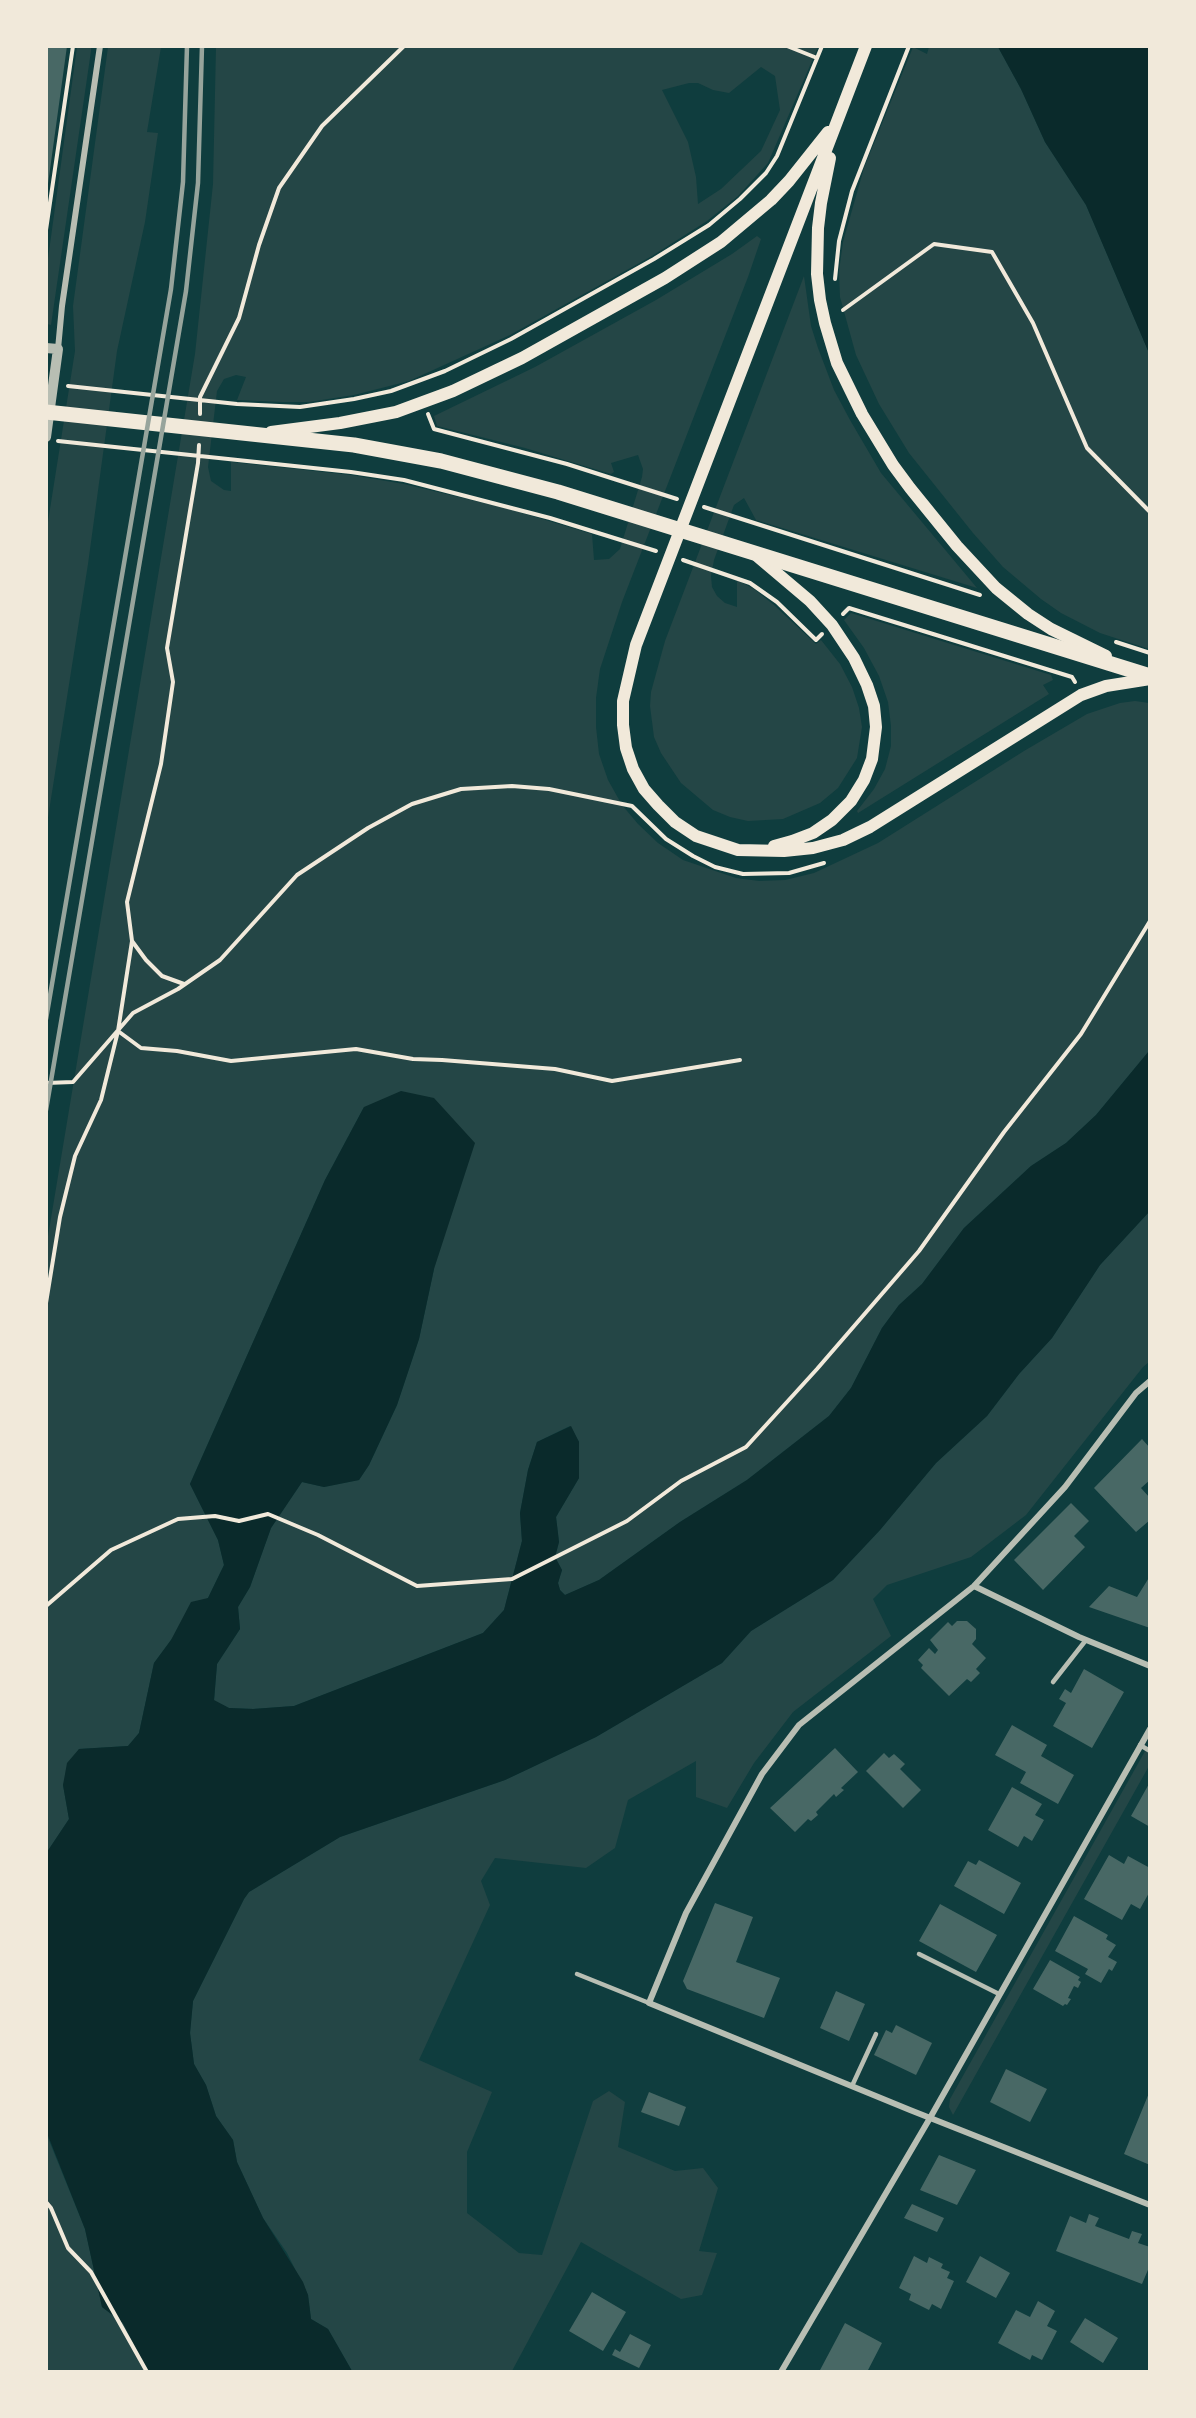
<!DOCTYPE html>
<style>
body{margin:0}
#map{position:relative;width:1196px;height:2418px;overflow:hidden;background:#0f3d3e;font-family:"PT Sans",sans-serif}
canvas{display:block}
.frame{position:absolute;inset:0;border:48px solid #f1e9da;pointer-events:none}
</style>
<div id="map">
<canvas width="1196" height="2418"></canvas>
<div class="frame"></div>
</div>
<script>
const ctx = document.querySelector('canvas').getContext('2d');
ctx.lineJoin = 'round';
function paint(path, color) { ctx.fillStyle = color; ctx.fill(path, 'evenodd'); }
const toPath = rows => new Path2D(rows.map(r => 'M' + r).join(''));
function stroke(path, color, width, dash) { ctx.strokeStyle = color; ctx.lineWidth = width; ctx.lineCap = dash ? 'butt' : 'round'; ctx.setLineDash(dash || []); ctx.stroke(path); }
const green = toPath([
 [77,47,91,47,91,51,51,325,47,324,47,266],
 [108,47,161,47,147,132,158,133,145,222,117,351,88,564,47,824,47,528,75,351,73,306],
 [216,47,818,47,768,163,738,196,707,221,652,256,510,335,409,381,354,395,309,402,282,402,237,400,246,377,236,375,224,379,217,391,208,467,211,481,224,490,231,491,231,462,351,475,404,484,509,509,592,534,594,560,609,559,620,549,642,477,643,469,638,455,611,463,614,472,611,474,525,448,437,426,434,416,535,367,656,300,732,254,757,236,761,239,748,277,622,602,600,669,596,698,596,727,599,754,608,780,622,805,638,824,658,843,683,860,736,878,759,881,785,880,814,873,878,843,1024,751,1087,714,1120,703,1135,701,1149,703,1149,1051,1096,1115,1066,1143,1031,1166,964,1228,922,1284,899,1305,882,1328,851,1388,829,1416,747,1480,680,1522,599,1580,565,1595,560,1590,558,1583,562,1570,555,1557,559,1542,556,1517,579,1478,579,1442,570,1426,537,1442,528,1470,520,1513,522,1541,504,1610,483,1633,294,1706,253,1709,229,1708,214,1701,217,1664,240,1629,238,1607,250,1587,271,1528,302,1482,324,1487,359,1480,369,1465,397,1405,419,1339,434,1269,364,1107,325,1180,190,1484,218,1540,224,1565,208,1598,171,1640,154,1663,139,1733,128,1746,79,1749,63,1785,69,1819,47,1852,47,1242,195,354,213,184],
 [761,67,775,76,780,110,761,151,721,189,698,204,696,177,688,142,662,90,689,83,698,83,713,90,729,93],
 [913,47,927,54,929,47,998,47,1021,89,1045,142,1086,205,1149,353,1149,649,1100,633,1061,613,1041,599,1003,567,973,533,909,453,879,404,856,355,840,297,839,271,843,242,864,168],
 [804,276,811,326,818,348,834,390,850,420,881,473,977,588,756,520,744,498,734,505,714,560,711,576,712,587,717,596,725,603,737,607,737,580,754,589,774,605,816,644,821,640,840,664,852,687,859,708,862,727,857,758,838,788,820,803,783,819,748,821,730,817,713,810,681,783,661,753,654,737,650,706,651,692,665,641],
 [851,613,1051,675,1053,680,1043,685,1049,694,858,813,857,811,874,789,885,769,891,746,891,726,888,702,879,676,864,648,844,620],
 [1149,1212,1149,1362,1143,1367,1026,1515,971,1557,887,1585,873,1599,891,1636,793,1712,754,1763,727,1808,696,1797,696,1761,628,1800,615,1848,586,1868,495,1858,481,1881,490,1905,419,2060,492,2092,467,2152,467,2213,519,2253,542,2255,593,2101,609,2091,625,2102,618,2147,675,2171,703,2168,718,2188,699,2251,717,2253,702,2295,681,2299,581,2242,512,2371,352,2371,328,2329,311,2319,308,2295,287,2253,263,2218,237,2162,233,2140,216,2116,206,2085,194,2064,190,2033,193,2001,244,1899,249,1892,340,1837,505,1780,596,1737,722,1663,751,1631,833,1580,880,1530,936,1463,987,1416,1019,1374,1052,1338,1100,1265],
 [1149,1744,1149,1766,953,2115,949,2107,950,2099],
 [46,2133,85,2229,102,2307,123,2323,147,2371,47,2371]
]);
const water = toPath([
 [998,47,1149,47,1149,353,1086,205,1045,142,1021,89],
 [1149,1051,1149,1212,1100,1265,1052,1338,1019,1374,987,1416,936,1463,880,1530,833,1580,751,1631,722,1663,596,1737,505,1780,340,1837,249,1892,244,1899,193,2001,190,2033,194,2064,206,2085,216,2116,233,2140,237,2162,263,2218,303,2282,308,2295,311,2319,328,2329,352,2371,147,2371,123,2323,102,2307,85,2229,47,2133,47,1852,69,1819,63,1785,67,1763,79,1749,128,1746,139,1733,154,1663,171,1640,191,1602,208,1598,224,1565,218,1540,190,1484,325,1180,364,1107,401,1091,434,1098,475,1143,434,1269,419,1339,397,1405,369,1465,359,1480,324,1487,302,1482,271,1528,250,1587,238,1607,240,1629,217,1664,214,1700,229,1708,253,1709,294,1706,483,1633,504,1610,522,1541,520,1513,528,1470,537,1442,571,1426,579,1442,579,1478,556,1517,559,1542,555,1557,562,1570,558,1583,560,1590,565,1595,599,1580,680,1522,747,1480,829,1416,851,1388,882,1328,899,1305,922,1284,964,1228,1031,1166,1066,1143,1096,1115]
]);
const building = toPath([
 [46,46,67,46,48,184,46,184],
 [1142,1439,1150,1448,1150,1480,1141,1488,1150,1498,1150,1520,1136,1532,1094,1488],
 [1071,1503,1089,1521,1074,1536,1085,1547,1043,1590,1014,1560],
 [1150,1576,1150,1628,1089,1607,1109,1586,1137,1597],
 [957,1621,967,1621,976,1629,976,1639,972,1644,986,1658,976,1669,980,1673,971,1682,967,1679,949,1696,921,1668,923,1665,918,1660,929,1648,935,1654,938,1650,930,1640,948,1622,952,1626],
 [1084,1669,1124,1692,1092,1748,1053,1726,1066,1703,1059,1699,1065,1689,1071,1693],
 [1012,1725,1047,1745,1041,1756,1074,1775,1058,1804,1020,1783,1026,1772,995,1755],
 [835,1748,858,1772,841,1788,844,1790,836,1797,834,1794,816,1812,818,1815,811,1821,808,1819,795,1832,770,1808],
 [884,1753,889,1758,894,1754,905,1764,900,1769,921,1790,903,1808,866,1771],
 [1150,1782,1150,1827,1131,1816],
 [1012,1787,1042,1804,1035,1815,1044,1820,1032,1841,1024,1836,1018,1847,988,1830],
 [1109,1855,1124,1864,1128,1856,1150,1868,1150,1891,1140,1909,1131,1904,1122,1920,1084,1899],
 [979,1860,1021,1883,1004,1914,954,1886,968,1861,976,1865],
 [715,1903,753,1917,736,1962,780,1978,764,2018,687,1989,683,1981],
 [940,1904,997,1935,976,1972,919,1941],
 [1074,1916,1108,1935,1106,1939,1116,1945,1108,1957,1117,1962,1112,1971,1109,1969,1101,1983,1085,1974,1088,1969,1055,1951],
 [1050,1960,1080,1977,1078,1980,1081,1982,1078,1988,1074,1986,1068,1998,1071,1999,1067,2005,1065,2004,1063,2006,1033,1989],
 [836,1991,865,2004,849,2041,820,2028],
 [896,2025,932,2043,916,2075,874,2055,886,2030,892,2033],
 [1006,2069,1047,2089,1030,2122,990,2102],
 [649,2092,686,2107,679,2126,641,2112],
 [1149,2093,1150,2093,1150,2165,1124,2154],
 [939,2155,976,2170,957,2205,920,2190],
 [912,2204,944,2218,937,2232,904,2218],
 [1089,2214,1099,2218,1095,2226,1129,2239,1132,2231,1142,2234,1138,2243,1150,2247,1150,2265,1142,2284,1056,2251,1070,2216,1086,2223],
 [914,2256,927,2263,929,2257,943,2264,941,2268,950,2272,947,2278,954,2281,941,2309,932,2304,929,2310,909,2300,911,2294,899,2288],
 [980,2256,1010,2273,996,2298,966,2282],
 [592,2292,626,2312,603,2351,569,2331],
 [1038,2301,1055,2311,1047,2326,1057,2331,1042,2360,1032,2355,1030,2360,998,2343,1016,2310,1030,2317],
 [1085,2318,1118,2338,1103,2363,1070,2342],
 [845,2323,882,2343,867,2372,819,2372],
 [630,2334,651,2345,639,2368,612,2355,615,2349,620,2352]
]);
const path = toPath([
 [787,46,817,58],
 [46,230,73,46],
 [835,279,839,241,852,191,909,46],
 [843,310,934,244,992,252,1033,323,1087,448,1150,512],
 [68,386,237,404,300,407,354,399,391,391,445,371,511,339,654,259,709,225,740,199,766,173,777,156,822,46],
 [200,414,200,397,239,318,259,245,279,188,322,126,404,46],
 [428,414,434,429,567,464,677,499],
 [58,441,351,472,404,480,550,518,656,551],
 [704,507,980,595],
 [683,560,750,583,777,602,816,640,822,634],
 [843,614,849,608,1072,677,1075,682],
 [1116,642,1150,653],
 [132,941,146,960,162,976,184,984],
 [118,1031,141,1048,177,1051,231,1061,356,1049,413,1059,442,1060,555,1069,612,1081,740,1060],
 [46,1083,73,1082,133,1013,178,989,220,960,297,875,368,828,412,804,461,789,512,786,549,789,632,806,666,839,693,856,715,867,743,874,789,873,824,863],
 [46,1303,60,1217,75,1156,101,1100,118,1031,132,941,127,902,161,764,173,682,167,648,198,463,199,445],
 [46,1606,111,1550,178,1519,215,1516,239,1521,268,1514,318,1535,417,1586,512,1579,627,1521,681,1481,746,1447,817,1369,919,1251,1004,1132,1081,1034,1150,921],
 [46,2202,51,2208,68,2248,91,2272,147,2372]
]);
const service = toPath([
 [1053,1682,1086,1640],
 [1140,1745,1150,1751],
 [919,1954,999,1994],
 [577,1974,649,2003],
 [852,2086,876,2034]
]);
const minor = toPath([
 [58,349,62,306,100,46],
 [1150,1381,1136,1393,1065,1487,974,1586,799,1725,762,1774,686,1913,649,2003,910,2110,1150,2205],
 [974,1586,1079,1637,1150,1666],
 [781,2372,930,2118,1150,1729]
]);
const tertiary = toPath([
 [46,348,58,349,46,437]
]);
const secondary = toPath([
 [866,46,636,645,623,701,623,725,626,748,633,769,644,789,658,805,675,822,696,836,738,850,784,851,813,848,843,840,870,827,1081,695,1106,686,1150,679],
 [830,158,821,203,818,228,817,274,820,300,825,323,837,363,862,414,893,465,910,488,957,546,996,588,1028,614,1051,629,1106,656],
 [271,432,340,423,396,412,453,391,522,358,665,278,721,242,771,200,789,181,828,132],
 [758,557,810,601,832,625,854,658,867,685,874,706,876,727,872,759,864,780,851,801,832,820,813,833,792,841,774,846]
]);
const primary = toPath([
 [46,412,354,445,441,461,558,492,1150,676]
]);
const rail = toPath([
 [46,1019,171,289,183,182,187,46],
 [46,1110,186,291,198,183,202,46]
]);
paint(green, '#244646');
paint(water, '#0a2a2b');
paint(building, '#486865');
stroke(path, '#f1e9da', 4);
stroke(service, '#b8beb3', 4.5);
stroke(minor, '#b8beb3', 6);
stroke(tertiary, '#b8beb3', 10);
stroke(secondary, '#f1e9da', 12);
stroke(primary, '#f1e9da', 15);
stroke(rail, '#97a49c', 4.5);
</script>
